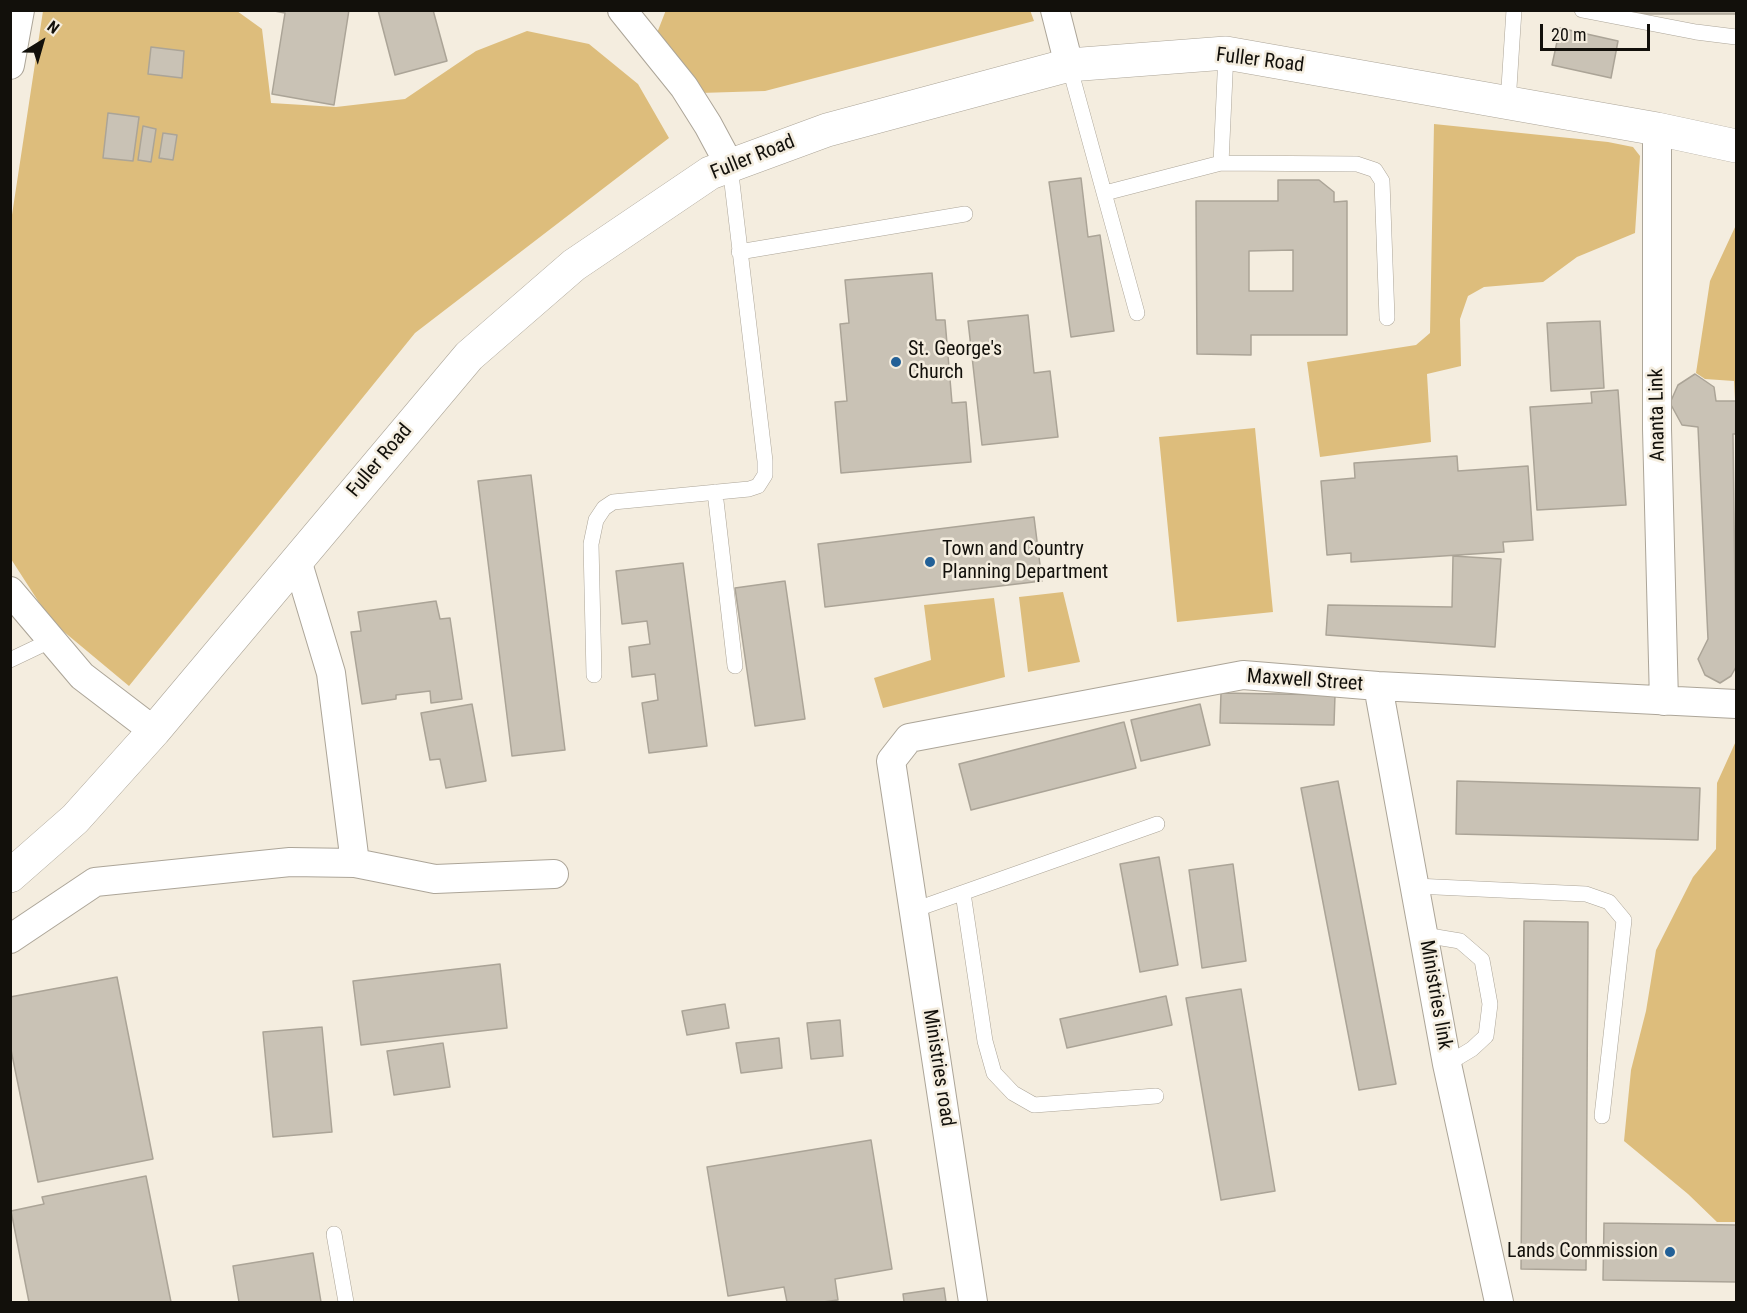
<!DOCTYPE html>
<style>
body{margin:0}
#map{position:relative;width:1747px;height:1313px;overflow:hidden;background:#f4eddf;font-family:"Roboto Condensed",sans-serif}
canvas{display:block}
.frame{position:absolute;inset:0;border:12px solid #12100b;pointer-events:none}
.north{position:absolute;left:12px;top:12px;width:60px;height:60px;-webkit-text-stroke:4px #f4eddf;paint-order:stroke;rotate:37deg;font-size:16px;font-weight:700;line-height:24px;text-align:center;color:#12100b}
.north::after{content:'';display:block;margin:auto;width:21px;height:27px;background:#12100b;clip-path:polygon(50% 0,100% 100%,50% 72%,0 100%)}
.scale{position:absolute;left:1540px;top:24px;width:110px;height:27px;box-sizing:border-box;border:3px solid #12100b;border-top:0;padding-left:8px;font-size:18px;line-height:21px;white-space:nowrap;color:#12100b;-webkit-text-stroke:4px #f4eddf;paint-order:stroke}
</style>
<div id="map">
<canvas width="1747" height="1313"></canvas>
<div class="frame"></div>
<div class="north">N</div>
<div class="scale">20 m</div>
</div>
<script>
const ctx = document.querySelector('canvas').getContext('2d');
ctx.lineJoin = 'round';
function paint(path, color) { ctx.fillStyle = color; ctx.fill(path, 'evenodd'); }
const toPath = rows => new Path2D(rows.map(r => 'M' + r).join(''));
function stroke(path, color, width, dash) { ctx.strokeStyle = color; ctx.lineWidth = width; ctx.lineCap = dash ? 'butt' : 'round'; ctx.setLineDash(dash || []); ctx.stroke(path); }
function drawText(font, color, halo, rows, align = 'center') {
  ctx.font = font + ' "Roboto Condensed",sans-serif'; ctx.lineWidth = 5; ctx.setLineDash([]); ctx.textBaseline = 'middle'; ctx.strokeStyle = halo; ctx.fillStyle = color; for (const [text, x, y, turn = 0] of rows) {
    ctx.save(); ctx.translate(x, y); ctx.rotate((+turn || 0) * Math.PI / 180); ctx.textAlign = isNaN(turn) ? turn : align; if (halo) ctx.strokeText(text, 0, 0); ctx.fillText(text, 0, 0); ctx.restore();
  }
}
const green = toPath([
 [666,10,1030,10,1034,21,765,91,700,93,657,33],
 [43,11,237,11,262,29,271,103,336,107,405,99,476,51,527,31,589,44,638,84,669,138,415,333,129,686,51,621,11,559,10,228],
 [1434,124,1608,142,1633,147,1640,156,1635,233,1577,257,1543,282,1484,287,1468,296,1460,319,1461,366,1427,374,1431,442,1320,457,1307,362,1416,345,1430,333],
 [1736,225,1736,399,1735,399,1734,381,1705,379,1696,373,1710,281],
 [1255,428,1273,612,1177,622,1159,437],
 [1063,592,1080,662,1028,672,1019,597],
 [994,598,1005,677,883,708,874,678,931,660,924,605],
 [1736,741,1736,1222,1717,1222,1688,1194,1624,1141,1631,1070,1646,1011,1656,950,1693,877,1716,849,1717,783]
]);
const building = toPath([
 [269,10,349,10,334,105,272,94,285,13,269,10],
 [378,10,433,10,447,61,395,75,378,10],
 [1627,10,1736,10,1736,14,1627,14,1627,10],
 [1560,28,1618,41,1611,78,1552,65,1560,28],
 [151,47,184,51,182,78,148,74,151,47],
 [108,113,139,117,133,161,103,158,108,113],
 [143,126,156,129,151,162,138,160,143,126],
 [163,133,177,135,173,160,159,158,163,133],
 [1081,178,1088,237,1100,235,1114,331,1071,337,1049,182,1081,178],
 [1278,180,1319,180,1334,192,1334,202,1347,201,1347,335,1251,335,1251,355,1197,354,1196,201,1278,201,1278,180],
 [1293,250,1293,291,1249,291,1249,251,1293,250],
 [932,273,936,320,945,320,952,403,966,402,971,462,841,473,835,402,847,401,840,324,849,323,845,280,932,273],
 [1028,315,1034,373,1050,371,1058,437,982,445,968,321,1028,315],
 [1600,321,1604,388,1551,391,1547,323,1600,321],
 [1695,374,1714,387,1716,401,1736,401,1736,434,1733,434,1736,667,1731,676,1720,683,1705,675,1698,659,1708,639,1698,427,1682,425,1670,403,1678,385,1695,374],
 [1618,390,1626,505,1537,510,1530,407,1592,403,1591,392,1618,390],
 [1457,456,1458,471,1528,466,1533,540,1503,542,1504,552,1351,562,1351,553,1327,555,1321,481,1355,478,1354,463,1457,456],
 [531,475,565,750,512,756,478,481,531,475],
 [1034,517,1042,581,825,607,818,544,1034,517],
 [1453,556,1501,559,1495,647,1326,635,1328,605,1452,607,1453,556],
 [683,563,707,746,649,753,642,703,658,700,655,674,632,677,629,647,650,644,647,621,622,624,616,571,683,563],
 [785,581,805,719,755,726,735,588,785,581],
 [436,601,440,619,450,618,462,699,431,703,430,691,396,695,396,699,362,704,351,632,361,631,358,612,436,601],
 [1221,693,1335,695,1334,725,1220,723,1221,693],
 [472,704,486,781,446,788,440,759,430,760,421,713,472,704],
 [1200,704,1210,745,1141,761,1131,720,1200,704],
 [1124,722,1136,768,971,810,959,764,1124,722],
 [1338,781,1396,1084,1359,1090,1301,788,1338,781],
 [1457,781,1700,788,1698,840,1456,834,1457,781],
 [1159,857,1178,965,1140,972,1120,864,1159,857],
 [1233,864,1246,961,1202,968,1189,870,1233,864],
 [1524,921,1588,922,1586,1270,1521,1269,1524,921],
 [500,964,507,1028,361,1045,353,981,500,964],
 [117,977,153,1159,38,1182,10,1045,10,997,117,977],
 [1241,989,1275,1191,1221,1200,1186,998,1241,989],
 [1166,996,1172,1025,1067,1048,1060,1019,1166,996],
 [725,1004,729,1028,687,1035,682,1011,725,1004],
 [840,1020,843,1056,811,1059,807,1023,840,1020],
 [322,1027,332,1132,273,1137,263,1032,322,1027],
 [779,1038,782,1068,741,1073,736,1043,779,1038],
 [443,1043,450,1087,394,1095,387,1051,443,1043],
 [871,1140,892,1269,835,1279,838,1300,823,1302,787,1302,784,1287,728,1296,707,1167,871,1140],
 [146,1176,171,1302,29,1302,11,1211,44,1204,42,1197,146,1176],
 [1604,1223,1736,1225,1736,1282,1603,1280,1604,1223],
 [313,1253,321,1302,239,1302,233,1266,313,1253],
 [944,1288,946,1302,904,1302,903,1294,944,1288]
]);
const service = toPath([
 [1582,10,1696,32,1736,37],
 [1069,65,1137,313],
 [1508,103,1514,10],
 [1221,163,1226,53],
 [1105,193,1221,163,1357,164,1375,170,1382,181,1387,318],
 [739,252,965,214],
 [715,492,735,666],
 [10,660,52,640],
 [594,675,591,544,596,520,604,508,613,502,749,489,758,486,765,475,765,461,730,166],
 [1415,886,1586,894,1609,902,1624,920,1602,1116],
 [963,893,985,1041,994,1073,1013,1093,1034,1105,1156,1096],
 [914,910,1157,824],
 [1424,935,1460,941,1482,960,1490,1004,1486,1036,1472,1049,1447,1064],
 [334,1234,346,1302]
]);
const minor = toPath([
 [622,10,684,87,708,125,730,166],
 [1055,10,1069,65],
 [10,65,20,10],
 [1657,129,1657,429,1664,701],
 [297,560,331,673,355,863],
 [10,591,82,676,154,731],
 [1378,686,1447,1064,1499,1302],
 [10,939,95,882,290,862,355,863,435,879,554,874],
 [973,1302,891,761,909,738,1243,675,1378,686,1736,704]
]);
const tertiary = toPath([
 [10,876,75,819,154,731,469,356,574,265,710,173,827,130,1069,65,1226,53,1657,129,1736,146]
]);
const markers = [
 [896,362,6,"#226097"],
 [930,562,6,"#226097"],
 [1670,1252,6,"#226097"]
];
const streetNames = [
 ["Fuller Road",1260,61,7],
 ["Fuller Road",753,158,-22],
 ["Ananta Link",1658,415,-91],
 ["Fuller Road",380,461,-50],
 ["Maxwell Street",1305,681,4],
 ["Ministries link",1435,995,80],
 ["Ministries road",938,1068,81]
];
const poiNames = [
 ["St. George's",908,350],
 ["Church",908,373],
 ["Town and Country",942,550],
 ["Planning Department",942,573],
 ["Lands Commission",1658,1252,"right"]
];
paint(green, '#ddbd7c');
paint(building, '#c9c2b5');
stroke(building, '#aba497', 1.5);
stroke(service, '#aca598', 16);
stroke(minor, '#aca598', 30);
stroke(tertiary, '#aca598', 34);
stroke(service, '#fff', 15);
stroke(minor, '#fff', 28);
stroke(tertiary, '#fff', 33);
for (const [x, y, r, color] of markers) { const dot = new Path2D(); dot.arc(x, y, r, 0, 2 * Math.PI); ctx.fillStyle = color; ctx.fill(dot); stroke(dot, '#f4eddf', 2); }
drawText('20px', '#12100b', '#f4eddf', streetNames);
drawText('20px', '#12100b', '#f4eddf', poiNames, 'left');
</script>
